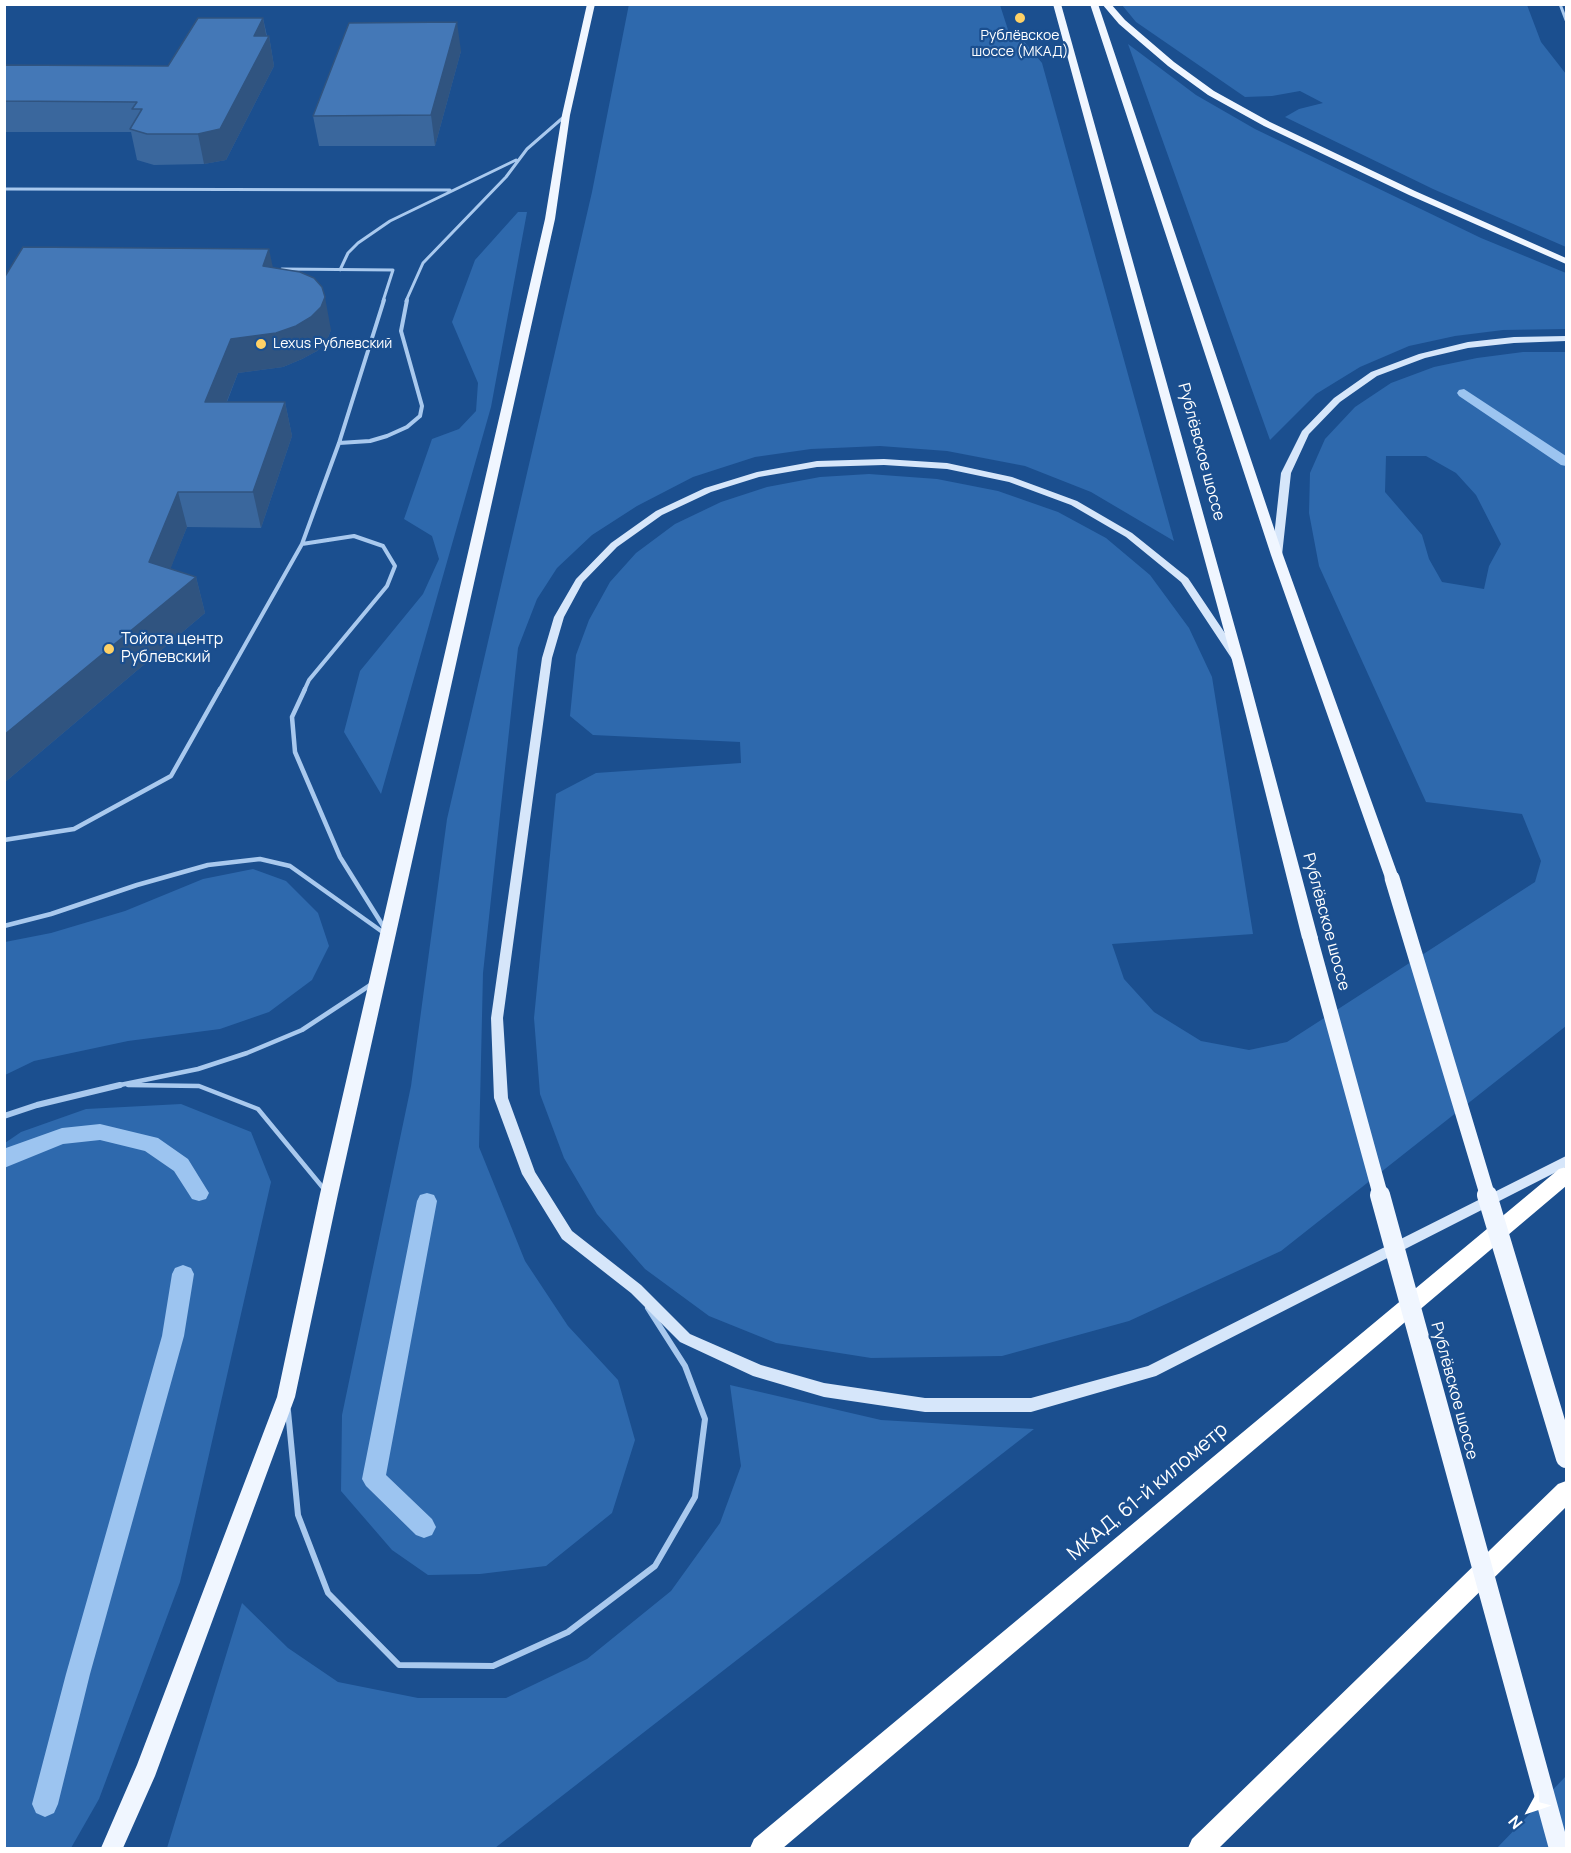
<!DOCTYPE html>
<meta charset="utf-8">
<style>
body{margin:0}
#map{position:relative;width:1571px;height:1853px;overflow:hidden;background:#1b4f8f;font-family:Manrope,sans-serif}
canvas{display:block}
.frame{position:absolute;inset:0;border:6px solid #fff;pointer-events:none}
.north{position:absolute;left:1499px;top:1781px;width:60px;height:60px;-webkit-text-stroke:4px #1b4f8f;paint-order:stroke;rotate:230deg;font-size:16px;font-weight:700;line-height:24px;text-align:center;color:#fff}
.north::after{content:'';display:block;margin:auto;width:21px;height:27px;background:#fff;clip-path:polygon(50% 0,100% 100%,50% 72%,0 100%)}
</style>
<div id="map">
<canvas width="1571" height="1853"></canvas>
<div class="frame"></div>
<div class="north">N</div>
</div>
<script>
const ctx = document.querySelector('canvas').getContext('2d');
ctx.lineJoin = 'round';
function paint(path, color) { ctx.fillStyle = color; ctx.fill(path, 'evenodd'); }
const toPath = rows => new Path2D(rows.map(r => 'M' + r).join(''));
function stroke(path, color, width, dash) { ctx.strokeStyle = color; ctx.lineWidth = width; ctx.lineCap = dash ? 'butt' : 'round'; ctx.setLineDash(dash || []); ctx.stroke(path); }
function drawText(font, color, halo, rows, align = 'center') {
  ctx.font = font + ' Manrope,sans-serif'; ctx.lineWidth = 4.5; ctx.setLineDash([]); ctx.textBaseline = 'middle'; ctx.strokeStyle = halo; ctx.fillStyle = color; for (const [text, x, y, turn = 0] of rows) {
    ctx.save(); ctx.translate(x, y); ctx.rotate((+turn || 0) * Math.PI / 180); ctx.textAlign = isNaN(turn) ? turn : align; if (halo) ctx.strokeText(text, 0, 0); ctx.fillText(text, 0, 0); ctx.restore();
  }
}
const green = toPath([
 [629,4,1000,5,1011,39,1022,39,1042,63,1174,541,1091,492,1025,466,947,451,880,446,811,449,755,457,693,477,637,506,592,535,557,568,537,599,518,648,483,973,479,1147,525,1261,568,1326,618,1380,635,1440,612,1513,546,1566,480,1574,428,1575,392,1550,341,1491,342,1415,411,1086,447,819,592,192],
 [1122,5,1527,5,1541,42,1566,74,1566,247,1433,189,1285,117,1299,109,1323,103,1300,91,1272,96,1245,97,1136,22],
 [1128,44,1196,95,1255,129,1481,238,1566,273,1566,329,1503,330,1455,336,1409,346,1360,367,1316,394,1270,440],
 [518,212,527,212,491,407,381,794,344,732,360,671,423,594,439,559,432,536,404,519,432,439,459,429,476,411,478,383,452,322,475,260],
 [1523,352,1566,352,1566,1026,1281,1251,1129,1321,1002,1356,871,1358,776,1343,709,1316,645,1269,597,1214,564,1158,540,1094,534,1018,556,794,596,773,741,763,740,742,593,735,570,716,576,655,589,620,610,582,636,553,675,524,721,502,767,487,820,477,869,474,937,479,998,491,1058,512,1106,538,1150,575,1189,628,1212,677,1253,934,1112,944,1124,979,1154,1012,1201,1041,1249,1050,1287,1042,1535,882,1541,861,1522,814,1426,802,1319,566,1309,513,1310,473,1325,439,1355,407,1391,383,1434,367,1477,358],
 [1386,456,1426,456,1456,473,1476,495,1501,544,1489,566,1484,589,1442,582,1429,559,1422,535,1385,492],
 [253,869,286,881,318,913,329,946,312,980,269,1012,220,1029,128,1041,34,1061,5,1075,5,942,51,933,125,911,203,879],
 [181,1104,251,1132,271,1182,180,1582,99,1799,71,1848,5,1848,5,1143,21,1132,86,1109],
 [730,1385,881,1420,1034,1429,495,1848,167,1848,242,1603,288,1648,338,1682,418,1698,506,1698,587,1659,671,1591,720,1523,741,1466],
 [1566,1776,1566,1848,1497,1848]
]);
const stream = toPath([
 [1464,389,1566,456,1566,466,1561,465,1459,396,1457,393,1459,390,1464,389],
 [100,1124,158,1138,188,1159,209,1193,206,1199,199,1201,192,1199,174,1171,145,1151,100,1140,63,1144,4,1168,6,1148,62,1128,100,1124],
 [427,1193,434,1195,437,1201,386,1475,432,1519,436,1527,432,1535,424,1538,416,1535,366,1486,362,1479,417,1201,420,1195,427,1193],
 [183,1265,191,1268,194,1274,184,1336,90,1674,58,1804,54,1813,45,1817,36,1813,32,1804,66,1674,162,1336,172,1274,175,1268,183,1265]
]);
const laneFar3 = toPath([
 [1560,4,1566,20],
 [4,189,450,190],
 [282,269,393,270,383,301],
 [340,270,348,253,358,243,390,221,516,160],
 [406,301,423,263,506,177,527,149,566,115]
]);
const laneFar2 = toPath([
 [339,443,370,441,387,436,407,427,420,416,422,406,401,331,407,300],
 [302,544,354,536,383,546,395,566,387,586,309,680,304,691],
 [219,691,302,544,339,443,384,300]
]);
const laneFar1 = toPath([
 [305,689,292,717,295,752,340,857,385,929],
 [4,840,74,829,171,776,220,689],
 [4,926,51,914,137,885,208,865,260,859,290,866,384,933],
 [120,1085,198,1069,247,1053,302,1030,372,984],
 [128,1085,199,1086,258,1109,324,1189]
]);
const lane = toPath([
 [288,1411,298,1515,328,1593,399,1665,493,1666,568,1632,655,1566,695,1497,705,1419,685,1366,648,1308]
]);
const street = toPath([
 [4,1116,37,1105,120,1085]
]);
const secondary = toPath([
 [1514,337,1566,336,1566,341,1514,343,1468,348,1425,358,1377,376,1340,402,1309,434,1291,473,1282,555,1280,557,1274,557,1272,555,1281,473,1302,431,1334,398,1371,372,1419,354,1468,342,1514,337],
 [884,459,947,463,1012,477,1077,501,1132,533,1188,578,1241,657,1236,660,1232,659,1181,582,1126,537,1071,505,1009,482,947,469,884,465,817,467,759,477,711,492,662,515,617,547,583,582,564,617,552,658,503,1018,508,1098,535,1172,572,1231,641,1285,690,1334,761,1365,824,1383,925,1398,1031,1398,1148,1366,1566,1156,1566,1167,1156,1376,1031,1412,925,1412,824,1397,753,1376,680,1342,631,1293,562,1239,522,1174,494,1098,491,1018,542,658,554,617,576,579,611,543,656,511,705,488,757,472,817,461,884,459]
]);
const primary = toPath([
 [587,4,595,4,570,115,555,219,338,1194,295,1397,155,1776,123,1848,101,1848,137,1765,277,1397,320,1194,545,219,562,115,587,4],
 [1053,4,1061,4,1244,660,1318,938,1315,942,1310,943,1305,942,1302,938,1232,660,1053,4],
 [1090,4,1098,4,1283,555,1399,878,1397,882,1387,882,1385,878,1271,555,1090,4],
 [1102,4,1111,4,1125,20,1174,62,1214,91,1270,122,1415,191,1566,258,1566,264,1409,195,1264,126,1208,95,1168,66,1119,24,1102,4]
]);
const highway = toPath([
 [1566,1167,1566,1186,783,1848,750,1848,754,1839,1559,1169,1566,1167],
 [1566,1481,1566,1507,1219,1848,1188,1848,1192,1839,1558,1484,1566,1481]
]);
const primaryBridgeFar1 = toPath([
 [1392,878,1488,1197],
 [1310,938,1381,1197]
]);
const primaryBridge = toPath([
 [1380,1195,1559,1848],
 [1487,1195,1566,1458]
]);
const wall = toPath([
 [263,18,267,36,269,36,274,66,226,160,204,164,154,165,137,160,131,132,4,132,4,65,168,66],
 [461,51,435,146,319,146,313,116],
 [273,267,331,330,327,340,317,351,302,359,283,367,238,373,227,402,285,402,292,436,261,528,187,527,170,569,196,577,205,613,4,783]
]);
const shadedWall = toPath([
 [263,18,267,40,269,36,274,66,226,160,204,164,198,134],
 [457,22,461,51,435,146,431,115],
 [269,249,276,282,263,266],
 [325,297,331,330,327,340,317,351,302,359,283,367,238,373,213,436,205,402,231,339],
 [285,402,292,436,261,528,253,492],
 [178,492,187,527,159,598,149,562],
 [196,577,205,613,4,783,4,735]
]);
const building = toPath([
 [198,18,263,18,254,36,269,36,220,129,198,134,147,134,130,129,142,109,132,109,137,102,4,101,4,65,168,66,198,18],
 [457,22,431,115,313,116,349,23,457,22],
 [23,247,269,249,263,266,300,272,314,278,322,287,325,297,321,307,311,317,296,326,276,333,231,339,205,402,285,402,253,492,178,492,149,562,196,577,4,735,4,278,23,247]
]);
const markers = [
 [1020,18,6,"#ffd166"],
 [261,344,6,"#ffd166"],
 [109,649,6,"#ffd166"]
];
const farPoinames = [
 ["Рублёвское",1020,36],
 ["шоссе (МКАД)",1020,52],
 ["Lexus Рублевский",273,344,"left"]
];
const streetNames = [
 ["Рублёвское шоссе",1201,452,75],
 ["Рублёвское шоссе",1326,922,75],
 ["Рублёвское шоссе",1454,1391,75]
];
const poiNames = [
 ["Тойота центр",121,640],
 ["Рублевский",121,658]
];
const nearStreetnames = [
 ["МКАД, 61-й километр",1148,1492,-40]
];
paint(green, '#2e69ad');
paint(stream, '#9cc4f0');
stroke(laneFar3, '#a9c9ee', 3);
stroke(laneFar2, '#a9c9ee', 4);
stroke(laneFar1, '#a9c9ee', 4.5);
stroke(lane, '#a9c9ee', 6);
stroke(street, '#a9c9ee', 6);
paint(secondary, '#d6e6fa');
paint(primary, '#f0f6ff');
paint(highway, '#fff');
stroke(primaryBridgeFar1, '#f0f6ff', 15);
stroke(primaryBridge, '#f0f6ff', 20);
paint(wall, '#3a679d');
paint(shadedWall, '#305480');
paint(building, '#4478b7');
stroke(building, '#305480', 1.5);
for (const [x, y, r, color] of markers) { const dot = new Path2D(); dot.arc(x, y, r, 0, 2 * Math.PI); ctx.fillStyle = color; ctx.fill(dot); stroke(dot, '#1b4f8f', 2); }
drawText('14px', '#fff', '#1b4f8f', farPoinames);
drawText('16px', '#fff', '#1b4f8f', streetNames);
drawText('16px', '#fff', '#1b4f8f', poiNames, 'left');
drawText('20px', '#fff', '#1b4f8f', nearStreetnames);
</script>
